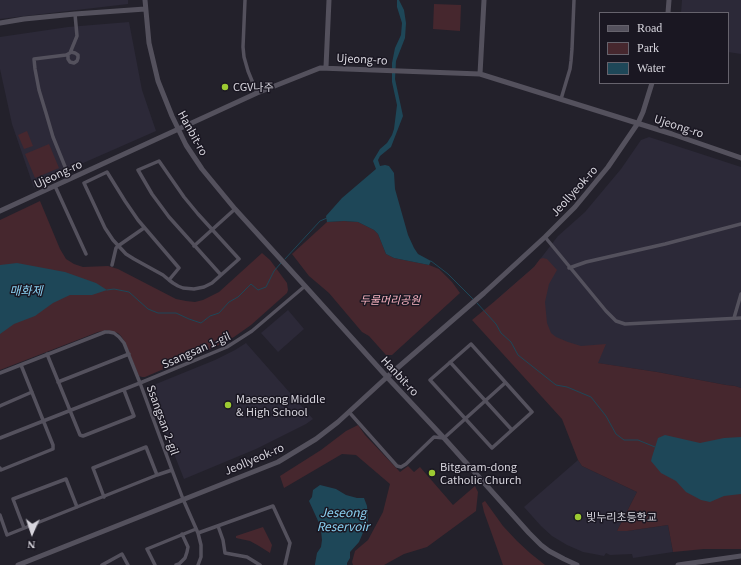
<!DOCTYPE html>
<meta charset="utf-8">
<style>
body{margin:0}
#map{position:relative;width:741px;height:565px;overflow:hidden;background:#23212b;font-family:Georgia,serif}
canvas{display:block}
.legend{position:absolute;left:599px;top:12px;width:130px;height:72px;box-sizing:border-box;background:#1a1722;border:1px solid #66636d;margin:0;padding:5px 7px;list-style:none;font-size:12px;color:#d7d5dd}
.legend li{display:flex;align-items:center;gap:8px;height:20px}
.legend b{width:20px;border:1px solid #66636d}
.north{position:absolute;left:12px;top:513px;width:40px;height:40px;-webkit-text-stroke:3px #1a1722;paint-order:stroke;rotate:183deg;font-size:11px;font-weight:700;line-height:16px;text-align:center;color:#d7d5dd}
.north::after{content:'';display:block;margin:auto;width:14px;height:18px;background:#d7d5dd;clip-path:polygon(50% 0,100% 100%,50% 72%,0 100%)}
</style>
<div id="map">
<canvas width="741" height="565"></canvas>
<ul class="legend">
<li><b style="height:5px;background:#54515d"></b>Road</li>
<li><b style="height:11px;background:#46272e"></b>Park</li>
<li><b style="height:11px;background:#1e4758"></b>Water</li>
</ul>
<div class="north">N</div>
</div>
<script>
const ctx = document.querySelector('canvas').getContext('2d');
ctx.lineJoin = 'round';
function paint(path, color) { ctx.fillStyle = color; ctx.fill(path, 'evenodd'); }
const toPath = rows => new Path2D(rows.map(r => 'M' + r).join(''));
function stroke(path, color, width, dash) { ctx.strokeStyle = color; ctx.lineWidth = width; ctx.lineCap = dash ? 'butt' : 'round'; ctx.setLineDash(dash || []); ctx.stroke(path); }
function drawText(font, color, halo, rows, align = 'center') {
  ctx.font = font + ' Georgia,"Noto Sans KR",serif'; ctx.lineWidth = 3; ctx.setLineDash([]); ctx.textBaseline = 'middle'; ctx.strokeStyle = halo; ctx.fillStyle = color; for (const [text, x, y, turn = 0] of rows) {
    ctx.save(); ctx.translate(x, y); ctx.rotate((+turn || 0) * Math.PI / 180); ctx.textAlign = isNaN(turn) ? turn : align; if (halo) ctx.strokeText(text, 0, 0); ctx.fillText(text, 0, 0); ctx.restore();
  }
}
const built = toPath([
 [0,0,128,0,128,4,0,19],
 [682,0,741,0,741,54,728,52,728,13,681,13],
 [129,22,142,90,156,131,40,182,34,188,12,124,0,69,0,37,68,27],
 [649,137,741,167,741,388,735,386,726,385,657,372,557,357,495,301,534,267,558,236,585,212,621,169,641,140],
 [288,310,304,329,278,352,261,333],
 [246,343,313,419,306,424,256,449,184,479,149,391,151,386,215,360,235,350],
 [578,460,582,466,637,492,617,531,627,531,668,525,673,552,633,558,632,554,610,555,606,553,604,556,594,554,583,552,567,545,552,536,541,526,524,507]
]);
const green = toPath([
 [434,4,461,5,460,31,433,29],
 [27,131,33,146,24,149,18,135],
 [49,144,59,168,35,178,25,154],
 [40,201,60,249,66,259,74,264,83,267,108,266,118,269,176,299,186,301,195,302,203,300,219,292,262,253,270,260,287,283,288,290,287,293,251,325,234,337,217,346,145,377,142,377,139,376,125,342,121,336,118,333,107,330,98,332,0,370,0,220],
 [344,221,358,222,374,230,378,234,386,254,394,258,429,265,439,269,452,282,460,293,392,355,386,355,369,336,362,332,329,293,309,276,292,254,327,222],
 [543,258,547,259,557,270,549,284,545,302,547,323,551,333,556,337,568,342,581,346,606,344,598,363,657,372,726,385,735,386,741,388,741,549,704,549,673,552,668,525,627,531,617,531,637,492,582,466,578,460,562,419,472,320,495,301,534,267,540,259],
 [358,425,365,435,400,472,408,466,414,472,420,467,453,505,475,486,478,492,476,511,427,547,404,554,384,565,353,565,352,562,355,551,368,540,383,512,390,484,356,455,342,454,284,488,280,476,321,450,346,431],
 [485,501,503,526,517,541,530,553,545,565,503,565,484,512,482,503],
 [263,527,272,545,270,553,259,546,250,541,236,538,236,536]
]);
const water = toPath([
 [397,0,399,0,404,10,406,23,405,38,396,61,395,79,403,116,391,147,380,156,378,160,380,166,385,165,389,166,394,173,395,189,408,235,414,248,418,254,431,261,429,265,394,258,386,254,378,234,374,230,358,222,344,221,327,222,326,216,342,198,376,169,373,161,374,159,380,149,387,143,392,135,394,129,397,105,392,82,392,63,395,48,401,35,402,23,397,7],
 [17,263,65,272,96,283,107,290,92,295,70,295,53,303,35,316,14,324,0,334,0,265],
 [665,435,700,443,724,438,741,437,741,494,724,496,710,502,701,500,686,492,676,481,661,473,651,461,652,457,658,438],
 [320,485,336,489,346,495,357,498,364,498,367,506,368,521,359,542,350,552,350,558,347,563,347,565,315,565,315,564,317,553,321,547,322,540,321,530,319,523,309,501,312,497,313,490]
]);
const stream = toPath([
 [285,259,320,221,327,218],
 [431,261,448,274,473,299],
 [107,290,114,289,129,292,148,309,158,313,176,313,189,319,201,323,210,316,219,313,229,302,238,297,251,284,258,290,266,287,274,271,281,263],
 [477,303,496,324,501,333,511,342,518,355,556,385,567,387,591,397,606,416,616,434,624,440,638,440,655,447]
]);
const street = toPath([
 [245,0,243,47,244,57,248,71,257,93],
 [68,54,68,59,70,62,74,63,77,61,78,58,78,55,75,53,71,52],
 [561,99,570,69,571,61,572,49,574,0],
 [70,179,53,137,46,113,39,90,35,69,34,59,66,55,70,53,77,36,75,14],
 [55,186,86,254],
 [545,237,606,311,616,321,625,324,741,318],
 [194,246,235,209],
 [112,265,116,248,118,246,144,228],
 [569,268,586,262,665,244,741,224],
 [169,280,179,268,138,220,125,201,107,172,84,183,105,228,113,240,126,254,134,259,163,275,169,280,173,283,178,286,183,288,194,289,204,287,212,283,239,259,198,214,184,197,159,161,138,170,152,194,169,217,221,275],
 [734,318,741,294],
 [471,344,532,412,492,448,430,380,471,344],
 [47,354,80,435,83,436,134,416,124,390],
 [450,362,512,430],
 [0,373,105,332,109,332,114,333,119,337,124,343,140,383,172,470,157,475,7,535,0,515],
 [58,382,129,354],
 [0,406,32,392],
 [349,412,397,466,401,467,406,464,434,437,444,438,505,383],
 [0,438,140,383,227,347,252,331,305,286],
 [0,468,1,470,53,449,53,445,21,365],
 [172,470,183,499,198,533,201,545,201,557,198,565],
 [104,497,93,468,146,447,157,475],
 [218,526,223,540,225,553,247,557,260,565],
 [24,528,13,499,66,479,77,507],
 [198,533,273,506,290,543,285,565],
 [102,565,122,554,128,565],
 [155,565,147,549,196,529],
 [176,565,179,564,185,558,187,552,188,547,182,534]
]);
const secondary = toPath([
 [145,0,149,43,158,81,172,116,186,145,202,169,235,209,305,286,387,377,444,438,529,533,541,545,549,551,564,559,577,565],
 [668,13,669,0],
 [0,23,24,19,75,14,145,9],
 [326,67,329,0],
 [480,74,484,0],
 [0,211,257,93,320,68,480,74,672,134,741,158],
 [18,565,278,462,316,439,338,422,387,377,484,293,545,237,575,207,608,167,638,123,643,112,652,83],
 [678,565,741,556]
]);
const markers = [
 [225,87,4,"#9cca32"],
 [228,405,4,"#9cca32"],
 [432,473,4,"#9cca32"],
 [578,517,4,"#9cca32"]
];
const streetNames = [
 ["Ujeong-ro",362,59,3],
 ["Ujeong-ro",679,126,18],
 ["Hanbit-ro",193,133,61],
 ["Ujeong-ro",58,174,-25],
 ["Jeollyeok-ro",574,191,-48],
 ["Ssangsan 1-gil",196,350,-24],
 ["Hanbit-ro",400,376,47],
 ["Ssangsan 2-gil",163,420,70],
 ["Jeollyeok-ro",254,459,-23]
];
const poiNames = [
 ["CGV나주",233,87],
 ["Maeseong Middle",236,399],
 ["& High School",236,412],
 ["Bitgaram-dong",440,467],
 ["Catholic Church",440,480],
 ["빛누리초등학교",586,517]
];
const parkNames = [
 ["두물머리공원",390,300]
];
const waterNames = [
 ["매화제",26,290],
 ["Jeseong",343,512],
 ["Reservoir",343,526]
];
paint(built, '#2c2938');
paint(green, '#46272e');
paint(water, '#1e4758');
stroke(stream, '#1e4758', 1);
stroke(street, '#54515d', 3.5);
stroke(secondary, '#54515d', 5);
for (const [x, y, r, color] of markers) { const dot = new Path2D(); dot.arc(x, y, r, 0, 2 * Math.PI); ctx.fillStyle = color; ctx.fill(dot); stroke(dot, '#1a1722', 1.5); }
drawText('11px', '#d7d5dd', '#1a1722', streetNames);
drawText('11px', '#d7d5dd', '#1a1722', poiNames, 'left');
drawText('italic 11px', '#fcb5c3', '#1a1722', parkNames);
drawText('italic 12px', '#8bd2f3', '#1a1722', waterNames);
</script>
